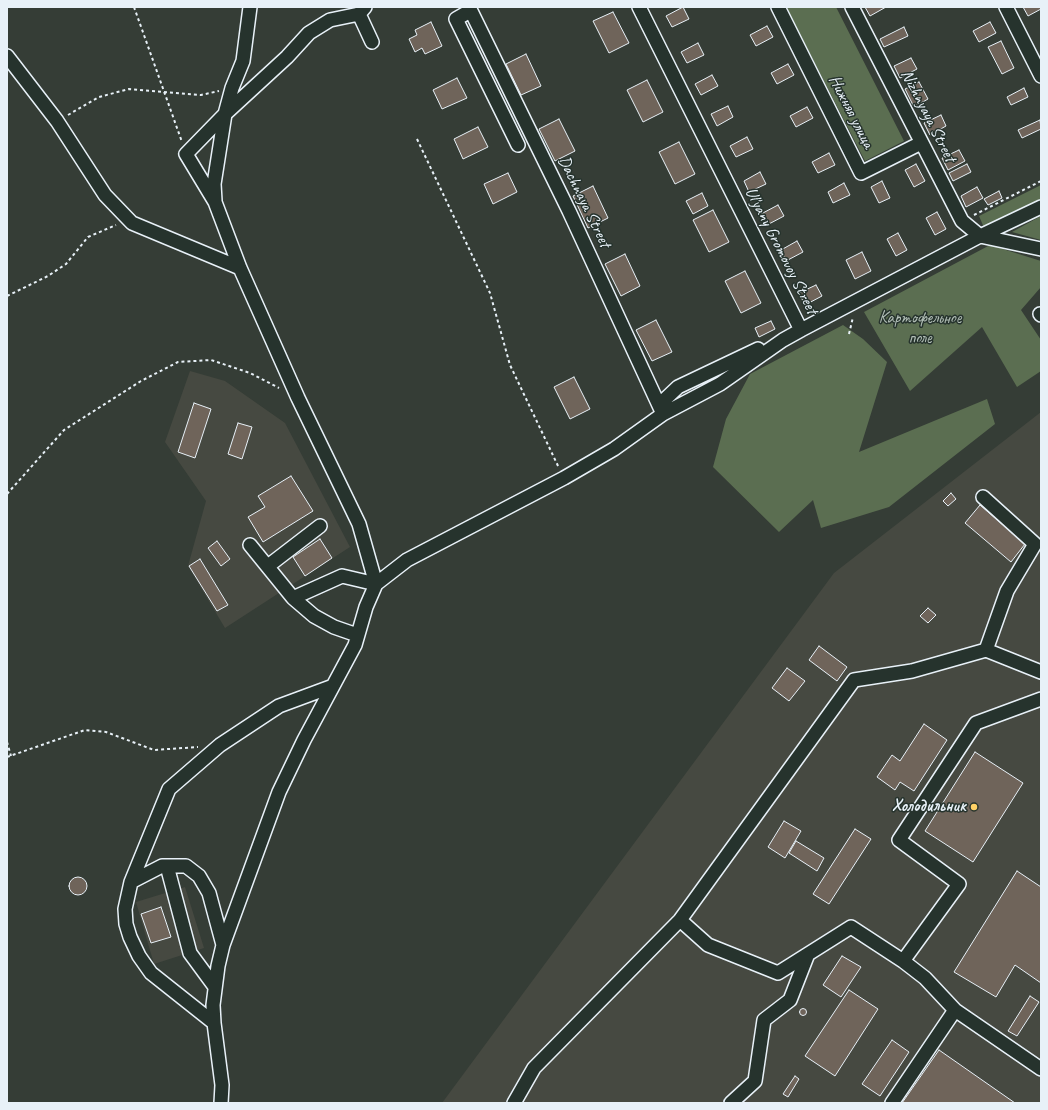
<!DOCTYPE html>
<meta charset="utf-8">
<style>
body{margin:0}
#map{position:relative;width:1048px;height:1110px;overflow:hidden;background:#353d36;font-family:Caveat,sans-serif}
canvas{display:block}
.frame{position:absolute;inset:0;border:8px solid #e8f1f8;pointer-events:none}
</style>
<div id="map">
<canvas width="1048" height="1110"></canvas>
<div class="frame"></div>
</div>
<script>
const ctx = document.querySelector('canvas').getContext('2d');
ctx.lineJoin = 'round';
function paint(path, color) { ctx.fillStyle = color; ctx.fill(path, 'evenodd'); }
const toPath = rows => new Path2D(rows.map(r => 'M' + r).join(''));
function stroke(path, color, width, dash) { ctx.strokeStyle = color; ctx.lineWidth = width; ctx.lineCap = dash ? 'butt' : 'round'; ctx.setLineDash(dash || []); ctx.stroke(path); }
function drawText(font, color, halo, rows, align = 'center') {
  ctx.font = font + ' Caveat,sans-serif'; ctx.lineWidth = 3; ctx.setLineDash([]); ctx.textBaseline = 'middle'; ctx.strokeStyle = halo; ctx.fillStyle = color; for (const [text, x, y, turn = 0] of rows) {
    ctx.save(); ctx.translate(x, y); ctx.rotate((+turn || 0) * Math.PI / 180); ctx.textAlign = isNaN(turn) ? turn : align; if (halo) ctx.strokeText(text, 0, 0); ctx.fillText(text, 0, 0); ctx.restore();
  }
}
const built = toPath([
 [190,371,225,381,285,423,350,547,225,628,188,566,206,501,165,442],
 [1041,412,1041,1103,442,1103,834,573],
 [185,887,204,948,154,964,136,902]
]);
const green = toPath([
 [786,7,836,7,904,141,865,161],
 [1041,185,1041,200,985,230,979,216],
 [1041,216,1041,240,1012,232],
 [990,245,1041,261,1041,287,1021,310,1041,340,1041,371,1017,387,982,327,910,391,864,312],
 [843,325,863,339,887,362,859,452,987,399,995,424,889,507,821,528,813,500,779,532,713,467,726,419,750,374]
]);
const building = toPath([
 [683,7,689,19,672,27,666,16,683,7],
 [865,7,886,7,870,16,865,7],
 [1023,7,1041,7,1041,9,1028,16,1023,7],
 [613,12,629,43,609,53,593,21,613,12],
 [431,22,442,46,425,54,422,48,415,52,409,39,417,35,415,30,431,22],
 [990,22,996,33,979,42,973,31,990,22],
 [767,26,773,37,756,46,750,35,767,26],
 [904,27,908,36,884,47,880,39,904,27],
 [1001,41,1014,68,1002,74,988,47,1001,41],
 [698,43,704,55,687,63,681,52,698,43],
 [526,54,541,86,521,95,506,64,526,54],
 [911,58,917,69,900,78,894,66,911,58],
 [788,64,794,75,777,84,771,73,788,64],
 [712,75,718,86,701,95,695,84,712,75],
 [457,78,467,98,442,109,433,90,457,78],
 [647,80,663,112,643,122,627,90,647,80],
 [919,82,928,99,914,107,905,89,919,82],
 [1024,88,1028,97,1011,105,1007,97,1024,88],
 [728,106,733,117,717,126,711,114,728,106],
 [807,107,813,118,796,127,790,116,807,107],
 [941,115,946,126,930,135,924,123,941,115],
 [559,119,575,151,555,161,539,129,559,119],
 [1040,120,1041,129,1022,138,1018,130,1040,120],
 [478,127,488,147,463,159,454,139,478,127],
 [747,137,753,149,736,157,730,146,747,137],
 [679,142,695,174,675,184,659,152,679,142],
 [959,150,965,161,948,170,942,158,959,150],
 [829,153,835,165,818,173,812,162,829,153],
 [916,164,925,181,914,187,905,170,916,164],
 [967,164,971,172,953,181,949,173,967,164],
 [760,172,766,184,749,192,744,181,760,172],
 [508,173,517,192,493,204,484,184,508,173],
 [882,181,890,198,879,203,871,187,882,181],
 [844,183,850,195,833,203,828,192,844,183],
 [593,186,608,218,588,228,573,196,593,186],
 [977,187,983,198,966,207,961,196,977,187],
 [999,191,1002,198,988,205,984,199,999,191],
 [702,193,708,206,693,214,686,201,702,193],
 [778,205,784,216,767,225,761,214,778,205],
 [713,210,729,242,709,252,693,220,713,210],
 [937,212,946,229,935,235,926,218,937,212],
 [898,233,907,250,896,256,887,239,898,233],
 [797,241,803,252,786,261,781,250,797,241],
 [862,252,871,271,855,279,846,260,862,252],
 [625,254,640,286,621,296,605,264,625,254],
 [745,271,761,303,741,313,725,281,745,271],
 [816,285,822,296,805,305,799,293,816,285],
 [656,320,672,352,652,361,636,330,656,320],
 [771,321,775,329,759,337,755,328,771,321],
 [574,377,590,409,570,419,554,387,574,377],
 [194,403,211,409,195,458,178,452,194,403],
 [238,423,252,427,242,459,228,454,238,423],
 [291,476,313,511,263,542,248,517,265,507,258,496,291,476],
 [951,493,956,499,948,506,943,501,951,493],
 [980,505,1025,544,1011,562,965,523,980,505],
 [320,539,332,558,305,576,293,557,320,539],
 [217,541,230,559,221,566,208,548,217,541],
 [200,559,228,605,217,611,189,566,200,559],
 [928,608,936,615,928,623,920,616,928,608],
 [819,646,847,667,837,681,809,660,819,646],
 [787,668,805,681,789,701,772,688,787,668],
 [924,724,947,740,914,791,900,782,895,790,877,777,892,755,900,761,924,724],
 [975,752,1023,783,973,862,925,831,975,752],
 [784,821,801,831,785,858,768,847,784,821],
 [855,829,871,839,829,904,813,894,855,829],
 [796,841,824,858,817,871,789,853,796,841],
 [1017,871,1041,887,1041,983,1015,965,996,997,954,972,1017,871],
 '69 886a9 9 0 1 1 18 0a9 9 0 1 1-18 0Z',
 [161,907,171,937,151,943,141,914,161,907],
 [842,956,861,967,841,997,823,985,842,956],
 [849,990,878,1009,835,1076,805,1056,849,990],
 [1030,996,1039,1002,1017,1036,1008,1031,1030,996],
 '799.5 1012a3.5 3.5 0 1 1 7 0a3.5 3.5 0 1 1-7 0Z',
 [892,1040,909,1052,880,1096,862,1084,892,1040],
 [939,1050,1015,1103,902,1103,939,1050],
 [795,1076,799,1079,788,1097,783,1094,795,1076]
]);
const path = toPath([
 [134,7,182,142],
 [68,115,99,97,129,89,201,95,219,91],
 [417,139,490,293,510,365,559,468],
 [974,215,1041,181],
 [7,296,48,276,66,264,88,237,116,225],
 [849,334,853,317],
 [7,494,64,430,141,381,178,362,211,360,250,373,279,388],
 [7,742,11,756],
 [7,757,85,730,106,732,154,750,198,747]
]);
const minor = toPath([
 [365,7,359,14,330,20,309,33,287,57,225,114,186,154,215,202,240,268,298,398,359,524,376,584],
 [469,7,569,211,663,414],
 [639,7,801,330,980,236,1041,207],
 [778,7,861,173,921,143],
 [852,7,962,221,980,236,1041,249],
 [1006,7,1041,76],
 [470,11,456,19,518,145],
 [359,14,372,42],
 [7,56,57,121,105,195,132,223,240,268],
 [215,201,214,184,225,114,232,88,243,61,250,7],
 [1040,314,1041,315],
 [659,405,678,387,758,349],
 [983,497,1035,544,1007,591,986,650,1041,672],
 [250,545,293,598,342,576,376,584],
 [268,566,320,526],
 [293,598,314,616,334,627,357,635],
 [1041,699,976,723,899,840,959,884,903,961,925,978,955,1010,1041,1069],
 [167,866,190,953,215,987],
 [131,882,162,866,186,866,199,876,209,893,223,945],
 [680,920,708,945,778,973,851,927,903,961],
 [214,1023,151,973,139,956,130,937,126,924,125,909,131,882,169,789,220,745,279,706,333,686],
 [221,1103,222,1085,214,1023,213,1005,218,966,223,945,279,792,304,740,355,645,366,607,376,584,407,560,564,478,614,449,663,414,720,384,783,340,801,330],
 [514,1103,534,1068,680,920,854,680,912,671,986,650],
 [731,1103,755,1081,764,1020,790,1000,808,954],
 [892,1103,955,1010]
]);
const markers = [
 [974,807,4,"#ffd166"]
];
const streetNames = [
 ["Нижняя улица",851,112,63],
 ["Nizhnyaya Street",928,116,63],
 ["Dachnaya Street",584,202,64],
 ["Ul'yany Gromovoy Street",781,251,63]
];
const parkNames = [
 ["Картофельное",920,319],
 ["поле",920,339]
];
const poiNames = [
 ["Холодильник",966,807]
];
paint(built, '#464941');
paint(green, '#5b6e51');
paint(building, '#6f645a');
stroke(building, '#e8f1f8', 1);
stroke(minor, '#e8f1f8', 16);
stroke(path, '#e8f1f8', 2, [3, 3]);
stroke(minor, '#26332d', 13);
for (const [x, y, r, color] of markers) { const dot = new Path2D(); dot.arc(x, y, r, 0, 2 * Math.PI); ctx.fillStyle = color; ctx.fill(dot); stroke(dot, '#26332d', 1.5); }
drawText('17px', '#e8f1f8', '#26332d', streetNames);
drawText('17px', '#b0bdb5', '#26332d', parkNames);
drawText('bold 17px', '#e8f1f8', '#26332d', poiNames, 'right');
</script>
